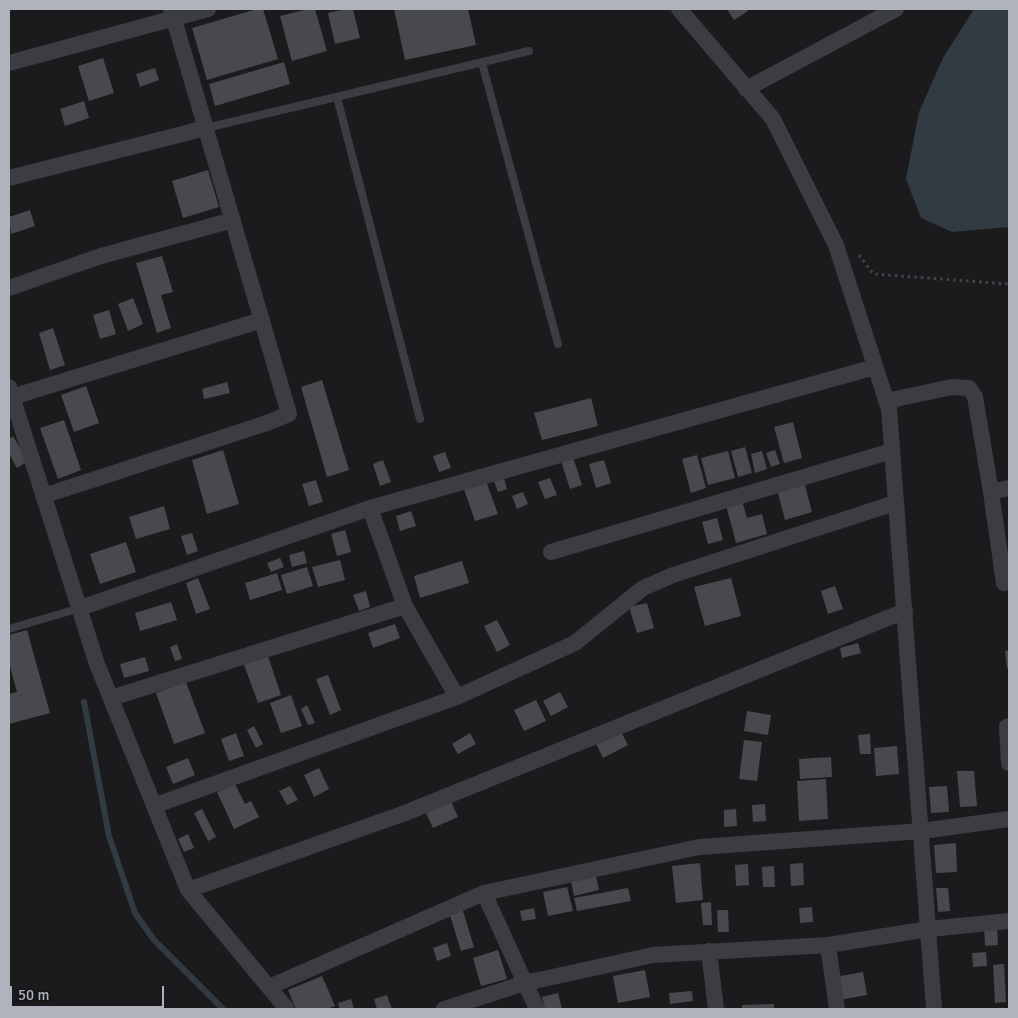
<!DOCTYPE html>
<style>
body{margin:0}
#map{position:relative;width:1018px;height:1018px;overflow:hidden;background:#1b1b1d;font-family:Signika,sans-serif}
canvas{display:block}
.frame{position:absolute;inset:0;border:10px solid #aeb3bc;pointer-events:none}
.scale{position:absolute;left:10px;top:986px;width:154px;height:22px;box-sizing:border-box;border:2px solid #aeb3bc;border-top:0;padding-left:6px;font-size:15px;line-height:18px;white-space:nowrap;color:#aeb3bc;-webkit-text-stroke:4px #161618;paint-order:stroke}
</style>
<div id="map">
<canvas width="1018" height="1018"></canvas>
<div class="frame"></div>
<div class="scale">50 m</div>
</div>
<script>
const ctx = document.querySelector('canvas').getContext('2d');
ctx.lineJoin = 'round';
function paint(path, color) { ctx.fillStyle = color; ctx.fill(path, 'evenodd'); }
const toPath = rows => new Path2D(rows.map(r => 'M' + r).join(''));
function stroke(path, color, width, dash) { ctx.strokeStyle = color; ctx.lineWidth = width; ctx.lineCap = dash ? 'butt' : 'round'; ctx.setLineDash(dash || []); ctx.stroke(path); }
const water = toPath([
 [974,9,1009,9,1009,227,952,232,921,218,906,179,919,112,943,58]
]);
const stream = toPath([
 [84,702,109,836,135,913,154,940,223,1009]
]);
const building = toPath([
 [257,9,263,9,278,59,207,80,192,28],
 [308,9,315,9,327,51,292,61,280,16],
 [346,9,353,9,360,38,335,44,328,13],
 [394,9,468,9,476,45,405,60],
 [727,9,747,9,748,11,734,20],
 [103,58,114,93,89,101,78,66],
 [284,62,290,84,215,106,209,84],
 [155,68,159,80,140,87,136,74],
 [84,101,89,118,65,126,60,109],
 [208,170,219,207,183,218,172,181],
 [30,210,35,226,11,234,9,217],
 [162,256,173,292,161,295,171,328,157,333,136,263],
 [133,298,143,324,128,331,118,304],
 [109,310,116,334,100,339,93,315],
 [53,328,65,365,50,370,39,333],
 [322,380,349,470,327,477,301,387],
 [227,382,230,393,204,399,202,389],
 [86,386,99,423,74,432,61,395],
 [591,398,598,426,542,440,534,413],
 [64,420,81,470,58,479,40,428],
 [793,422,802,458,784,463,774,427],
 [13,436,28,461,17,468,9,454,9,439],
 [745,447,752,473,738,477,731,451],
 [223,450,239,504,207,514,192,460],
 [775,450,780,464,771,467,766,453],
 [728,451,735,478,708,485,701,458],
 [762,451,767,469,755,473,751,454],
 [445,452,451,468,439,472,433,456],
 [697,455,706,488,691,493,682,459],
 [573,457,582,485,570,489,561,461],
 [383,460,391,482,380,486,373,464],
 [604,460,611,483,596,488,589,464],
 [504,478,507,489,498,492,494,481],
 [550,478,557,495,545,499,538,482],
 [803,478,812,512,785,520,776,486],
 [316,480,323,502,309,506,302,484],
 [486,481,498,514,475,521,464,489],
 [523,492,528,504,517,509,512,496],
 [742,501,747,518,762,514,767,534,736,543,726,505],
 [164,506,170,529,136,539,129,517],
 [411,511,416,526,400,531,396,516],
 [717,518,723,540,708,544,702,522],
 [345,530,351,552,337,556,331,534],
 [192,533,198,551,187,555,181,536],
 [126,542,136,572,100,584,90,554],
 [304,551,307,563,292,567,289,555],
 [280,558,284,567,271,572,267,563],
 [340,560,345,580,318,587,312,567],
 [462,561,469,583,420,598,414,576],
 [307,567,313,586,287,594,281,575],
 [277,573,282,590,250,600,245,583],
 [198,578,210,609,196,614,186,583],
 [731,578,741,616,705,626,694,587],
 [835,586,843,609,828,614,821,591],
 [366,591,370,607,359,611,353,595],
 [171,602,177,620,140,631,135,613],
 [647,603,654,628,637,633,629,607],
 [497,620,510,645,497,652,484,626],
 [395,624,400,638,373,648,368,633],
 [27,630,50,713,9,724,9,694,17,692,9,663,9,635],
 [858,643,861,653,842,658,840,648],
 [177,644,182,659,175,661,170,647],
 [1009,650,1009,668,1007,668,1005,651],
 [267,653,281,695,258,703,243,662],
 [145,657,149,671,124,678,120,664],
 [328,675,341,710,330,715,316,679],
 [186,682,205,733,174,744,156,693],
 [560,692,568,707,551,716,543,701],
 [291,695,302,726,281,733,270,703],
 [536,700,546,721,524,731,514,710],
 [307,705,315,723,308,725,301,709],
 [747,711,771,715,768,735,744,731],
 [254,726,263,744,256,748,247,730],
 [620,730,628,745,603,758,595,742],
 [236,733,244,756,229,761,221,739],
 [470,733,476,744,458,754,452,744],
 [870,734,871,754,860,754,858,735],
 [744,740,762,742,757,781,739,779],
 [897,746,899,774,876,776,874,748],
 [831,757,832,777,800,779,799,759],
 [188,758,195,775,173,784,166,767],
 [319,768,329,789,314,797,304,775],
 [957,771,974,771,977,806,960,807],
 [826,779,828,819,799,821,797,781],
 [235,784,245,804,251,801,259,817,234,829,217,792],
 [290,786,298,800,287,805,279,791],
 [947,786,949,812,931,813,929,787],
 [450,799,458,817,433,828,425,811],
 [765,804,766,821,753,822,752,805],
 [202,809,216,837,208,841,194,813],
 [736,809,737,826,724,827,724,810],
 [188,834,194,848,184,852,178,839],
 [956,843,957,872,936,873,934,845],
 [700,863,703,900,676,903,672,866],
 [803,863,804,885,791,886,790,864],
 [748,864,749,885,736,886,735,865],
 [774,866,775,887,763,887,762,867],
 [595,871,599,890,574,896,570,877],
 [567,887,573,911,548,916,543,892],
 [628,888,631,901,577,911,574,898],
 [936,888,948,888,950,911,938,912],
 [711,902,712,925,703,925,701,903],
 [812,907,813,922,800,923,799,908],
 [462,908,474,947,461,951,449,912],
 [534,908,536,919,522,921,520,911],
 [717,910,728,910,729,932,718,932],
 [997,925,998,945,985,946,984,926],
 [447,943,451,956,437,961,433,948],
 [498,950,507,979,481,986,473,958],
 [986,952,987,966,973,967,972,953],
 [1004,964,1006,1002,995,1003,993,965],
 [645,970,650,997,618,1003,613,976],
 [863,972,867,995,839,1000,835,977],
 [322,976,335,1006,327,1009,296,1009,288,990],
 [692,991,693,1001,670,1004,669,993],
 [558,993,562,1009,545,1009,542,997],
 [387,995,392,1009,377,1009,374,999],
 [351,999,354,1009,340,1009,338,1003],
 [774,1004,774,1009,742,1009,742,1005]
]);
const path = toPath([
 [859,255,873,274,1009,284]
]);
const service = toPath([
 [482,63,558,344],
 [337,97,420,419],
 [206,128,529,51],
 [9,629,80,608]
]);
const minor = toPath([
 [679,9,773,119,836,245,889,409,934,1009],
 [9,63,208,9],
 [746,89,896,9],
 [9,178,206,128],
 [9,288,101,256,233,220],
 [9,387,97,664,188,890,287,1009],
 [12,397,262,320],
 [886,401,952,387,969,388,975,397,991,492,1009,488],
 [991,492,1004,583,1009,582],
 [43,496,264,424,289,414,171,9],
 [551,552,892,451],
 [405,606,457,697],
 [80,608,370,508,875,367],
 [111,698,405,606,370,508],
 [1009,726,1007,727,1009,763],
 [156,805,457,697,575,643,643,588,673,575,895,503],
 [188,890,405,813,905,611],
 [484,893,525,983,653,955,828,945,929,929,1009,921],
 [828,945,837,1009],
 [709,951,716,1009],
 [269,987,484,893,699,847,922,831,1009,819],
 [444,1009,525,983,537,1009]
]);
paint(water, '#313b41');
stroke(stream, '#313b41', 6);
paint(building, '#48494d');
stroke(path, '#424549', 3, [2.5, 4]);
stroke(service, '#3c3d42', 8);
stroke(minor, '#3c3d42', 16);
</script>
